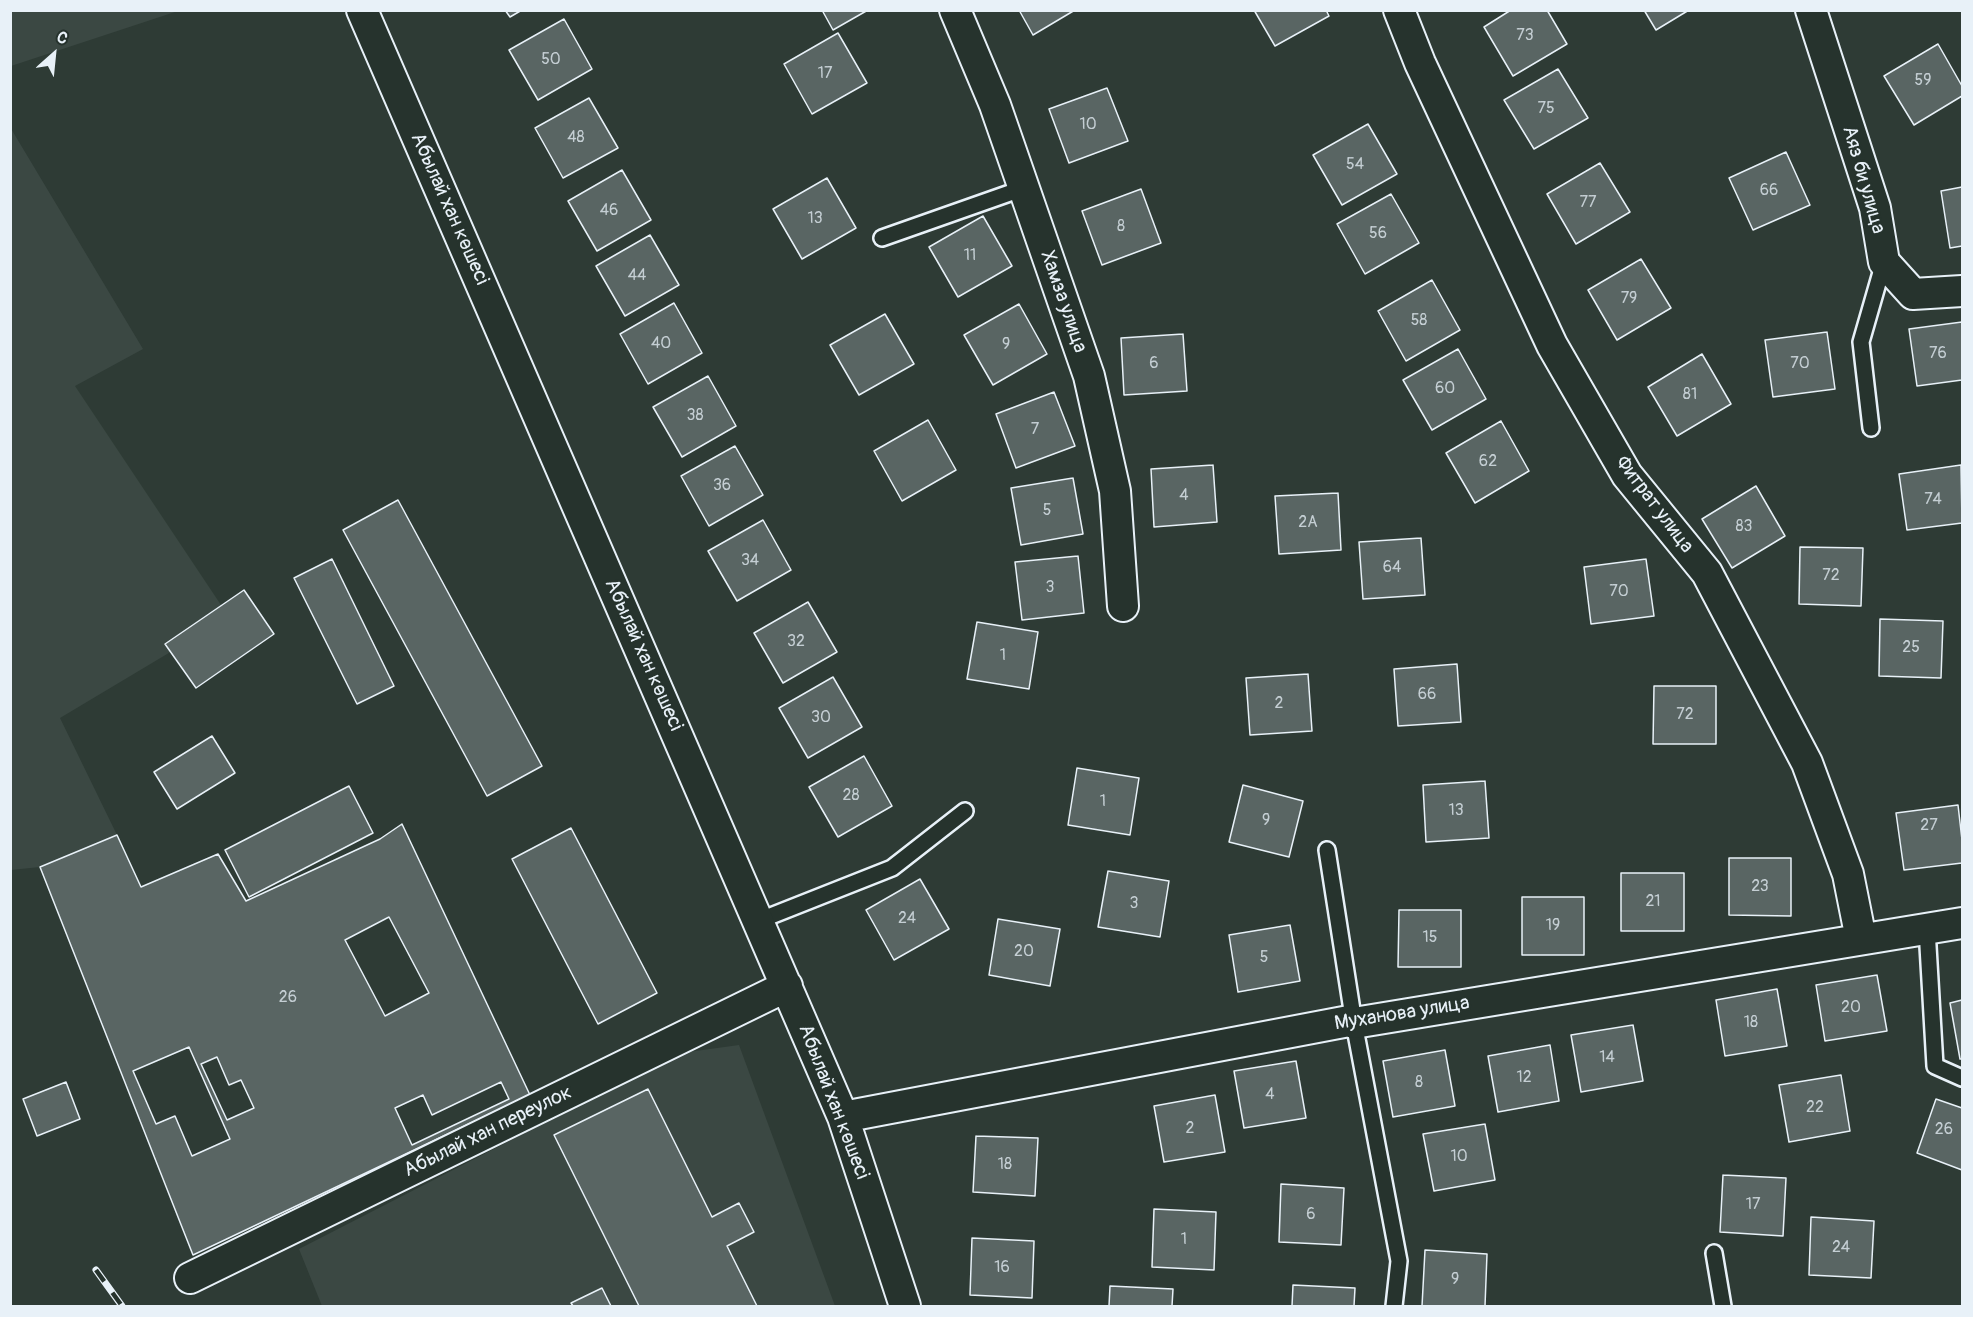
<!DOCTYPE html>
<meta charset="utf-8">
<style>
body{margin:0}
#map{position:relative;width:1973px;height:1317px;overflow:hidden;background:#2e3b35;font-family:Pangolin,sans-serif}
canvas{display:block}
.frame{position:absolute;inset:0;border:12px solid #e8f1f8;pointer-events:none}
.north{position:absolute;left:24px;top:24px;width:60px;height:60px;-webkit-text-stroke:4px #26332d;paint-order:stroke;rotate:27deg;font-size:16px;font-weight:700;line-height:24px;text-align:center;color:#e8f1f8}
.north::after{content:'';display:block;margin:auto;width:21px;height:27px;background:#e8f1f8;clip-path:polygon(50% 0,100% 100%,50% 72%,0 100%)}
</style>
<div id="map">
<canvas width="1973" height="1317"></canvas>
<div class="frame"></div>
<div class="north">С</div>
</div>
<script>
const ctx = document.querySelector('canvas').getContext('2d');
ctx.lineJoin = 'round';
function paint(path, color) { ctx.fillStyle = color; ctx.fill(path, 'evenodd'); }
const toPath = rows => new Path2D(rows.map(r => 'M' + r).join(''));
function stroke(path, color, width, dash) { ctx.strokeStyle = color; ctx.lineWidth = width; ctx.lineCap = dash ? 'butt' : 'round'; ctx.setLineDash(dash || []); ctx.stroke(path); }
function drawText(font, color, halo, rows, align = 'center') {
  ctx.font = font + ' Pangolin,sans-serif'; ctx.lineWidth = 4.5; ctx.setLineDash([]); ctx.textBaseline = 'middle'; ctx.strokeStyle = halo; ctx.fillStyle = color; for (const [text, x, y, turn = 0] of rows) {
    ctx.save(); ctx.translate(x, y); ctx.rotate((+turn || 0) * Math.PI / 180); ctx.textAlign = isNaN(turn) ? turn : align; if (halo) ctx.strokeText(text, 0, 0); ctx.fillText(text, 0, 0); ctx.restore();
  }
}
const built = toPath([
 [11,10,178,10,178,11,11,66],
 [10,127,143,349,75,386,229,617,60,718,117,835,40,867,11,870],
 [739,1045,835,1306,322,1306,299,1249,681,1053]
]);
const building = toPath([
 [505,10,522,10,510,17,505,10],
 [822,10,868,10,833,30,822,10],
 [1019,10,1075,10,1033,35,1019,10],
 [1254,10,1326,10,1329,16,1275,46,1254,10],
 [1511,10,1547,10,1567,44,1513,76,1484,27,1511,10],
 [1644,10,1689,10,1656,30,1644,10],
 [564,19,592,69,538,100,509,50,564,19],
 [838,33,867,83,812,114,784,64,838,33],
 [1938,44,1962,86,1962,96,1914,125,1884,76,1938,44],
 [1558,69,1588,118,1534,149,1504,100,1558,69],
 [1107,88,1128,141,1069,163,1049,109,1107,88],
 [589,98,618,148,563,178,535,128,589,98],
 [1368,124,1397,174,1342,205,1313,155,1368,124],
 [1786,152,1810,205,1753,230,1729,178,1786,152],
 [1600,163,1630,212,1576,244,1547,194,1600,163],
 [622,170,651,220,597,251,568,201,622,170],
 [827,178,856,228,802,259,773,209,827,178],
 [1962,187,1962,246,1950,248,1941,191,1962,187],
 [1141,189,1161,243,1102,265,1082,211,1141,189],
 [1391,194,1419,243,1365,274,1337,224,1391,194],
 [983,216,1012,266,958,297,929,247,983,216],
 [650,235,679,285,625,316,596,266,650,235],
 [1641,259,1671,308,1617,340,1588,290,1641,259],
 [1432,280,1460,330,1406,361,1378,311,1432,280],
 [674,303,702,353,648,384,620,334,674,303],
 [1019,304,1047,354,993,385,964,335,1019,304],
 [885,314,914,364,859,395,830,345,885,314],
 [1962,322,1962,380,1917,386,1909,329,1962,322],
 [1827,332,1835,389,1773,397,1765,340,1827,332],
 [1183,334,1187,391,1124,395,1121,338,1183,334],
 [1458,349,1486,399,1432,430,1403,380,1458,349],
 [1702,354,1731,404,1677,436,1648,387,1702,354],
 [708,376,736,426,682,457,653,407,708,376],
 [1054,392,1075,446,1016,468,996,414,1054,392],
 [928,420,956,470,902,501,874,451,928,420],
 [1501,421,1529,471,1475,503,1446,453,1501,421],
 [735,446,763,495,709,526,681,476,735,446],
 [1213,465,1217,522,1154,527,1151,469,1213,465],
 [1961,465,1962,523,1907,530,1899,474,1961,465],
 [1073,478,1083,534,1021,545,1011,488,1073,478],
 [1756,486,1785,536,1732,568,1702,519,1756,486],
 [1338,493,1341,550,1279,554,1275,496,1338,493],
 [398,500,542,766,487,796,343,530,398,500],
 [763,520,791,570,737,601,708,551,763,520],
 [1421,538,1425,595,1363,599,1359,542,1421,538],
 [1800,547,1863,548,1861,606,1799,604,1800,547],
 [1078,556,1084,613,1022,620,1015,562,1078,556],
 [332,559,394,686,357,704,294,578,332,559],
 [1646,559,1654,616,1591,624,1584,567,1646,559],
 [244,590,274,634,196,688,165,644,244,590],
 [808,602,837,652,783,683,754,633,808,602],
 [1880,619,1943,621,1941,678,1879,676,1880,619],
 [977,622,1038,632,1029,689,967,679,977,622],
 [1457,664,1461,722,1398,726,1394,669,1457,664],
 [1308,674,1312,731,1250,735,1246,678,1308,674],
 [833,677,862,727,808,758,779,708,833,677],
 [1654,686,1716,686,1716,744,1653,744,1654,686],
 [212,736,235,773,177,809,154,772,212,736],
 [864,756,892,806,838,837,809,787,864,756],
 [1077,768,1139,778,1130,835,1068,825,1077,768],
 [1485,781,1489,838,1426,842,1423,785,1485,781],
 [1243,785,1303,801,1289,857,1229,842,1243,785],
 [349,786,373,833,249,897,225,850,349,786],
 [1958,805,1962,840,1962,863,1904,870,1896,813,1958,805],
 [402,824,530,1095,193,1255,40,867,117,835,141,887,218,854,246,901,380,839,402,824],
 [571,828,657,993,598,1024,512,859,571,828],
 [1729,858,1791,858,1791,916,1729,915,1729,858],
 [1108,871,1169,881,1160,937,1098,927,1108,871],
 [1621,873,1684,873,1684,931,1621,931,1621,873],
 [920,879,949,929,894,960,866,910,920,879],
 [1522,897,1584,897,1584,955,1522,955,1522,897],
 [1399,910,1461,910,1461,967,1398,967,1399,910],
 [389,917,429,993,385,1016,345,940,389,917],
 [998,919,1060,929,1050,986,989,975,998,919],
 [1290,925,1300,981,1238,992,1229,935,1290,925],
 [1877,975,1887,1031,1825,1041,1816,985,1877,975],
 [1777,989,1787,1046,1725,1056,1716,1000,1777,989],
 [1962,1000,1962,1059,1960,1059,1950,1003,1962,1000],
 [1633,1025,1643,1081,1581,1092,1571,1035,1633,1025],
 [1550,1045,1559,1101,1498,1112,1488,1056,1550,1045],
 [189,1047,230,1139,192,1156,175,1116,156,1124,133,1071,189,1047],
 [1445,1050,1455,1106,1393,1117,1383,1061,1445,1050],
 [217,1057,229,1085,241,1080,254,1108,227,1120,201,1064,217,1057],
 [1296,1061,1306,1118,1244,1128,1234,1071,1296,1061],
 [1841,1075,1850,1131,1789,1142,1779,1085,1841,1075],
 [66,1082,80,1119,37,1136,23,1099,66,1082],
 [501,1082,509,1099,412,1145,395,1108,423,1095,432,1115,501,1082],
 [648,1089,712,1217,739,1203,754,1232,727,1246,757,1306,639,1306,554,1135,648,1089],
 [1215,1095,1225,1152,1164,1162,1154,1106,1215,1095],
 [1936,1099,1962,1108,1962,1170,1917,1153,1936,1099],
 [1485,1124,1495,1180,1434,1191,1423,1134,1485,1124],
 [976,1136,1038,1138,1035,1196,973,1192,976,1136],
 [1723,1175,1786,1178,1783,1236,1720,1232,1723,1175],
 [1281,1184,1344,1188,1341,1245,1279,1242,1281,1184],
 [1154,1209,1216,1212,1214,1270,1152,1267,1154,1209],
 [1811,1217,1874,1221,1871,1278,1809,1275,1811,1217],
 [972,1238,1034,1241,1032,1298,970,1295,972,1238],
 [1425,1250,1487,1254,1485,1306,1422,1306,1425,1250],
 [1293,1285,1355,1288,1354,1306,1292,1306,1293,1285],
 [1110,1286,1173,1289,1172,1306,1109,1306,1110,1286],
 [602,1288,611,1306,573,1306,571,1303,602,1288]
]);
const lane = toPath([
 [882,238,1024,188],
 [1871,428,1861,342,1884,262],
 [1327,850,1354,1023,1399,1261,1394,1306],
 [758,921,892,868,965,811],
 [1927,929,1935,1066,1962,1078],
 [1714,1253,1723,1306]
]);
const street = toPath([
 [362,10,843,1117,905,1306],
 [955,10,995,105,1089,376,1115,491,1123,606],
 [1399,10,1420,63,1552,345,1627,475,1707,573,1807,763,1848,874,1861,939],
 [1811,10,1875,208,1884,262,1913,294,1962,291],
 [843,1117,1349,1021,1354,1023,1962,923],
 [190,1278,787,986]
]);
const rail = toPath([
 [96,1270,122,1306]
]);
const numberNames = [
 ["73",1525,36],
 ["50",551,60],
 ["17",825,74],
 ["59",1923,81],
 ["75",1546,109],
 ["10",1088,125],
 ["48",576,138],
 ["54",1355,165],
 ["66",1769,191],
 ["77",1588,203],
 ["46",609,211],
 ["13",815,219],
 ["8",1121,227],
 ["56",1378,234],
 ["11",970,256],
 ["44",637,276],
 ["79",1629,299],
 ["58",1419,321],
 ["40",661,344],
 ["9",1006,345],
 ["76",1938,354],
 ["6",1154,364],
 ["70",1800,364],
 ["60",1445,389],
 ["81",1690,395],
 ["38",695,416],
 ["7",1035,430],
 ["62",1488,462],
 ["36",722,486],
 ["4",1184,496],
 ["74",1933,500],
 ["5",1047,511],
 ["2А",1308,523],
 ["83",1744,527],
 ["34",750,561],
 ["64",1392,568],
 ["72",1831,576],
 ["3",1050,588],
 ["70",1619,592],
 ["32",796,642],
 ["25",1911,648],
 ["1",1003,656],
 ["66",1427,695],
 ["2",1279,704],
 ["72",1685,715],
 ["30",821,718],
 ["28",851,796],
 ["1",1103,802],
 ["13",1456,811],
 ["9",1266,821],
 ["27",1929,826],
 ["23",1760,887],
 ["21",1653,902],
 ["3",1134,904],
 ["24",907,919],
 ["19",1553,926],
 ["15",1430,938],
 ["20",1024,952],
 ["5",1264,958],
 ["26",288,998],
 ["20",1851,1008],
 ["18",1751,1023],
 ["14",1607,1058],
 ["12",1524,1078],
 ["8",1419,1083],
 ["4",1270,1095],
 ["22",1815,1108],
 ["2",1190,1129],
 ["26",1944,1130],
 ["10",1459,1157],
 ["18",1005,1165],
 ["17",1753,1205],
 ["6",1311,1215],
 ["1",1184,1240],
 ["24",1841,1248],
 ["16",1002,1268],
 ["9",1455,1280]
];
const streetNames = [
 ["Аяз би улица",1863,180,74],
 ["Абылай хан көшесі",449,209,66],
 ["Хамза улица",1063,302,71],
 ["Фитрат улица",1654,505,53],
 ["Абылай хан көшесі",643,655,66],
 ["Муханова улица",1402,1014,-9],
 ["Абылай хан көшесі",833,1102,69],
 ["Абылай хан переулок",488,1132,-26]
];
paint(built, '#3b4843');
paint(building, '#596563');
stroke(building, '#e8f1f8', 1.5);
stroke(lane, '#e8f1f8', 20);
stroke(street, '#e8f1f8', 34);
stroke(lane, '#26332d', 15);
stroke(street, '#26332d', 30);
stroke(rail, '#e8f1f8', 7);
stroke(rail, '#26332d', 4.5, [14]);
drawText('16px', '#c4ced3', null, numberNames);
drawText('20px', '#e8f1f8', '#26332d', streetNames);
</script>
